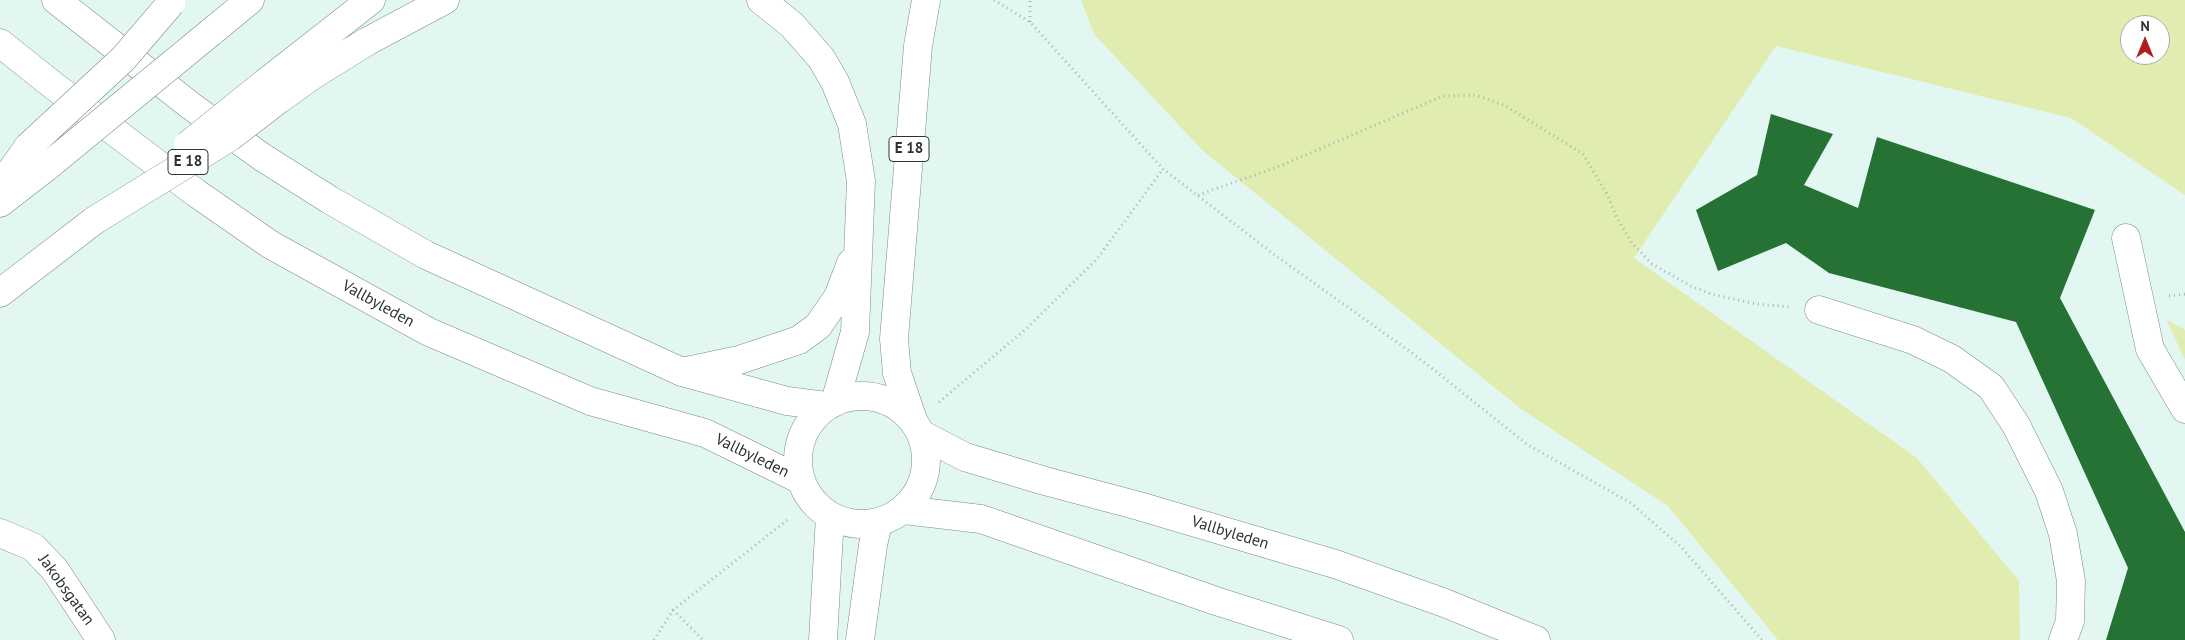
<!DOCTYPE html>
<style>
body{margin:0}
#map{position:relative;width:2185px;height:640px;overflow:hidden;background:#e3f7f2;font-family:"PT Sans",sans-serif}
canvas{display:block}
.north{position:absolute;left:2120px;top:15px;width:50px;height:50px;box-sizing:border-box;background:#fff;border:1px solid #abaead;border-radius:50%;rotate:0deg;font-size:14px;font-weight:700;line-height:20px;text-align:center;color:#2c3432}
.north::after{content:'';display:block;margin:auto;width:18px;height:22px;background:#af1e1e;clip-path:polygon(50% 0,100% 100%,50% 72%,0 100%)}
</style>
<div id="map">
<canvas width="2185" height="640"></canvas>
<div class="north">N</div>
</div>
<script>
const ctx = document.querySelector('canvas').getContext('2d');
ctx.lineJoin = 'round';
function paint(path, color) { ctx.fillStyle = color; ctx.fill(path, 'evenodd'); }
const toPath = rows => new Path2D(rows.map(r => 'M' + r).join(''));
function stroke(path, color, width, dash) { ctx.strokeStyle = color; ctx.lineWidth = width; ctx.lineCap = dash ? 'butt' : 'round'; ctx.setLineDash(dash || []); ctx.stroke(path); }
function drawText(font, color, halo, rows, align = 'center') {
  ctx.font = font + ' "PT Sans",sans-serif'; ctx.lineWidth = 5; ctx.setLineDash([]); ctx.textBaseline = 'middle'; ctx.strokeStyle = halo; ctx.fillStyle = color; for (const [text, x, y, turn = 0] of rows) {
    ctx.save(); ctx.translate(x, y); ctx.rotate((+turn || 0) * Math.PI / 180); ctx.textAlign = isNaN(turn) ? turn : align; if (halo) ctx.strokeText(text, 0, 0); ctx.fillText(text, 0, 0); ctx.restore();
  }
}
const green = toPath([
 [1081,0,2185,0,2185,195,2071,118,1776,46,1634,258,1917,458,2019,581,2020,640,1778,640,1668,506,1521,409,1202,150,1094,34],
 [2130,25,2160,25,2160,55,2130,55],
 [2166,319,2185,330,2185,360]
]);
const building = toPath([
 [1771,114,1833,134,1804,185,1858,208,1877,137,2095,210,2060,298,2185,532,2185,640,2106,640,2128,568,2016,322,1829,273,1786,243,1718,271,1696,210,1757,175]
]);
const path = toPath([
 [994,0,1030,22,1163,169,1276,256,1419,358,1528,445,1631,503,1681,547,1762,640],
 [1030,22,1030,0],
 [1198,195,1280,166,1443,96,1475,95,1504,105,1583,154,1607,194,1617,218,1632,243,1652,264,1691,286,1711,294,1756,304,1791,307],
 [2169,296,2185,294],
 [939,402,1026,329,1097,259,1163,169],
 [673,610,703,640],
 [654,640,673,610,790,518]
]);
const minor = toPath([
 [2126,238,2150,349,2185,409],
 [1819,310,1913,340,1952,359,1991,387,2016,425,2049,491,2063,534,2071,581,2070,621,2063,640],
 [0,533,33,547,55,570,101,640],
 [823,640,830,516],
 [860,640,873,545,878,523]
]);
const secondary = toPath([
 [56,0,191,106,262,157,330,200,426,255,682,372,787,401,826,406],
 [0,43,54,86,196,193,271,245,429,332,590,401,705,433,801,480],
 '798 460a64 64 0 1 1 128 0a64 64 0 1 1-128 0Z',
 [921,434,965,457,1045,481,1139,506,1335,564,1442,602,1536,640],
 [904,510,981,519,1216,601,1339,640]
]);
const motorway = toPath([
 [761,0,792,25,821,58,835,82,852,124,861,181,855,332,835,402],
 [210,33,250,0],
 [265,83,371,0],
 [278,100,313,75,368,41,445,0],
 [0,187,28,147],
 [0,203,49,165],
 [0,293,95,220],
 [682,372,739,360,799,340,818,326,838,297,851,263],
 [913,420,897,373,894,339,918,46,926,0]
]);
const motorwayBridge = toPath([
 [188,145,265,83],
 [28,147,123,59,171,3],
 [49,165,210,33],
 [95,220,230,137,278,100]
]);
const shields = [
 [909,149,40],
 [188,162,40]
];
const shieldNames = [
 ["E 18",909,149],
 ["E 18",188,162]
];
const streetNames = [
 ["Vallbyleden",378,304,29],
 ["Vallbyleden",752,456,26],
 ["Vallbyleden",1230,533,17],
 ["Jakobsgatan",66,590,54]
];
paint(green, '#e0ecb0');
paint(building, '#267235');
stroke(minor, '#798b86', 29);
stroke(secondary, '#798b86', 29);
stroke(motorway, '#798b86', 29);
stroke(path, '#a6b6b2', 3, [1, 4]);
stroke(minor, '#fff', 28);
stroke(secondary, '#fff', 28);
stroke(motorway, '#fff', 28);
stroke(motorwayBridge, '#798b86', 29, []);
stroke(motorwayBridge, '#fff', 28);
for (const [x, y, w] of shields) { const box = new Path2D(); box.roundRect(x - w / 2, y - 12.5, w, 25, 4); ctx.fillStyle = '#fff'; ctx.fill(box); stroke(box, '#2c3432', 1); }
drawText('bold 15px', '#2c3432', null, shieldNames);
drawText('16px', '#2c3432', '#fff', streetNames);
</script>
